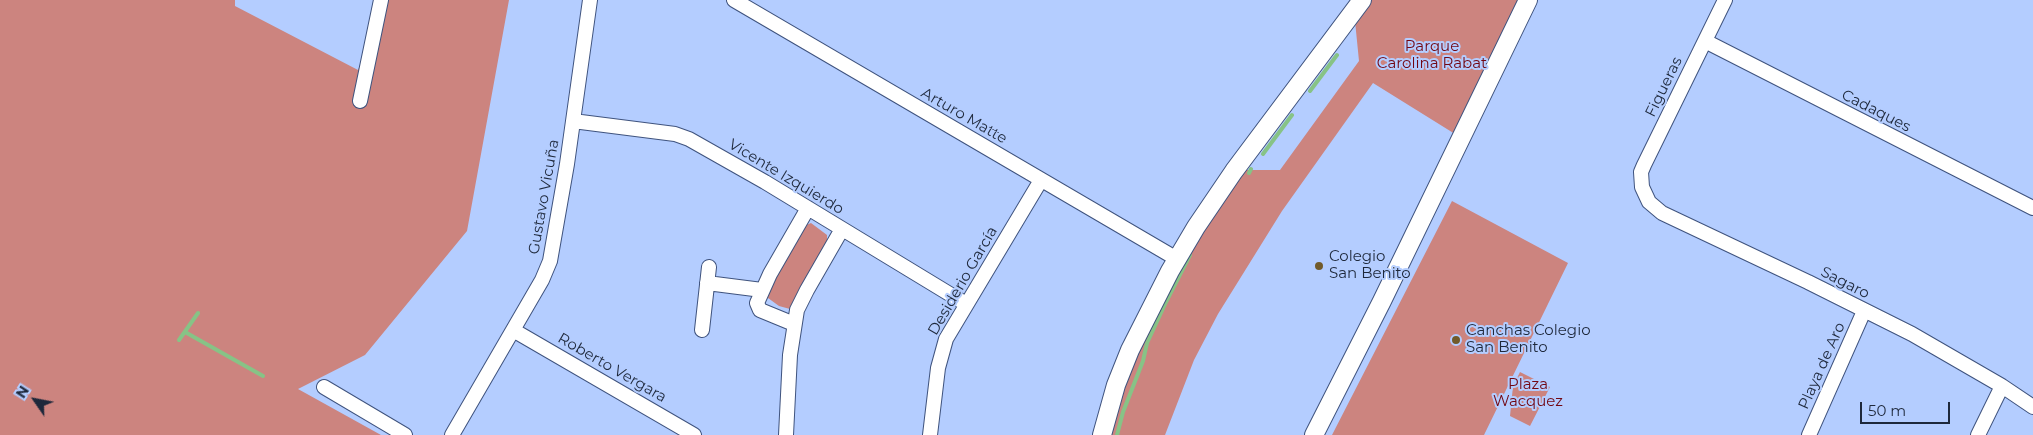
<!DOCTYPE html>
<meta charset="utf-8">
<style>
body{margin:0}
#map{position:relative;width:2033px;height:435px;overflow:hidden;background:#b4cdff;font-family:Montserrat,sans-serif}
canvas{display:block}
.north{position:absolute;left:10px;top:375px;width:50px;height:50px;-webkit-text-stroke:4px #b4cdff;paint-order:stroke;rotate:303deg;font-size:14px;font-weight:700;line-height:20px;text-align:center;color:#1e283b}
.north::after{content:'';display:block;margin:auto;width:18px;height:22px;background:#1e283b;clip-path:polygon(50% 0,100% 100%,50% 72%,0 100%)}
.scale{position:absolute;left:1860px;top:402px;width:90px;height:22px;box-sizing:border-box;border:2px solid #1e283b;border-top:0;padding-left:6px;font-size:15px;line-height:18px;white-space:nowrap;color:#1e283b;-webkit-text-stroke:4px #b4cdff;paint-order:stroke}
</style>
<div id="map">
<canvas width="2033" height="435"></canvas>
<div class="north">N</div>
<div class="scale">50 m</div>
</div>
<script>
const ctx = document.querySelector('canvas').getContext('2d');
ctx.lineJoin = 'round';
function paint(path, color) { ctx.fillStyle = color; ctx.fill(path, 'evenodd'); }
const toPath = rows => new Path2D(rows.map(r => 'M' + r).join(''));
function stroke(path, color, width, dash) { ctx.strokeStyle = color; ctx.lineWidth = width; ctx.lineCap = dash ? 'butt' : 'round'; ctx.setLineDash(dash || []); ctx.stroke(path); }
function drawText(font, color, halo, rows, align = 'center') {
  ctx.font = font + ' Montserrat,sans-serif'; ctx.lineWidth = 4; ctx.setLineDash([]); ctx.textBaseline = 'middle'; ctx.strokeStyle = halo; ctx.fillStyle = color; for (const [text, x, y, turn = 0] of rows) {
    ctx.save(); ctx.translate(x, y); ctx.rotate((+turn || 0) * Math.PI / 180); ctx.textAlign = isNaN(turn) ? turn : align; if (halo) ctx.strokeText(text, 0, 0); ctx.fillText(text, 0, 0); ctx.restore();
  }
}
const green = toPath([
 [0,0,235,0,235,6,358,70,385,0,509,0,467,231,365,355,298,389,381,435,0,435],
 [1372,0,1519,0,1455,134,1373,83,1282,211,1218,314,1194,360,1165,435,1109,435,1132,364,1179,267,1242,170,1280,170,1359,61,1355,21],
 [1452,201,1568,263,1484,435,1332,435],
 [811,223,827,235,827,241,790,309,779,306,768,298,767,293,804,226],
 [1520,372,1550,387,1530,426,1510,416,1513,386]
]);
const stream = toPath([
 [1310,91,1337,55],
 [1263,154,1292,115],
 [1249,173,1251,169],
 [185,332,263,376],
 [179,340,198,313],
 [1117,435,1123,412,1143,361,1147,343,1166,302,1190,255]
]);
const minor = toPath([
 [734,0,1177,259],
 [1725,0,1644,165,1641,172,1642,187,1649,202,1662,213,1808,282,1912,334,2002,386,2033,407],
 [1705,41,2033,208],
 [360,101,381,0],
 [573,121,675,134,689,139,765,182,966,304],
 [707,283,762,290],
 [794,324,760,310,757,303,770,274,808,208],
 [513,330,694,435],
 [702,330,709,267],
 [324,387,405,435],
 [452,435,542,280,550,261,567,164,590,0],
 [786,435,790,355,797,310,807,290,842,229],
 [930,435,938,368,946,339,1041,180],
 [1809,435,1864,311],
 [1978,435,2002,386]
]);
const tertiary = toPath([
 [1102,435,1116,385,1130,350,1170,271,1196,227,1234,171,1362,0],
 [1314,435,1382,301,1528,0]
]);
const markers = [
 [1319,266,5,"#715a2a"],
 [1456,340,5,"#715a2a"]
];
const parkNames = [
 ["Parque",1432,47],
 ["Carolina Rabat",1432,64],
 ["Plaza",1528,385],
 ["Wacquez",1528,402]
];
const streetNames = [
 ["Figueras",1664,87,-64],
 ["Cadaques",1876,111,27],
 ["Arturo Matte",964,116,30],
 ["Vicente Izquierdo",786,177,31],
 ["Gustavo Vicuña",544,197,-80],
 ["Desiderio García",963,281,-60],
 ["Sagaro",1845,283,27],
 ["Playa de Aro",1822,366,-66],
 ["Roberto Vergara",612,368,30]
];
const poiNames = [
 ["Colegio",1329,257],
 ["San Benito",1329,274],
 ["Canchas Colegio",1466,331],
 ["San Benito",1466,348]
];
paint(green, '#cc847f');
stroke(stream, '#87c386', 4);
stroke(minor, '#3f537e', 16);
stroke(tertiary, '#3f537e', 20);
stroke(minor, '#fff', 14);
stroke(tertiary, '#fff', 18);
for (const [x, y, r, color] of markers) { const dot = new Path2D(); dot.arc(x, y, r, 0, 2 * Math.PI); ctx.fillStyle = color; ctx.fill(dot); stroke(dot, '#b4cdff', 2); }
drawText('15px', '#720713', '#b4cdff', parkNames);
drawText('15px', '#1e283b', '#b4cdff', streetNames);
drawText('15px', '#1e283b', '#b4cdff', poiNames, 'left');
</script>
